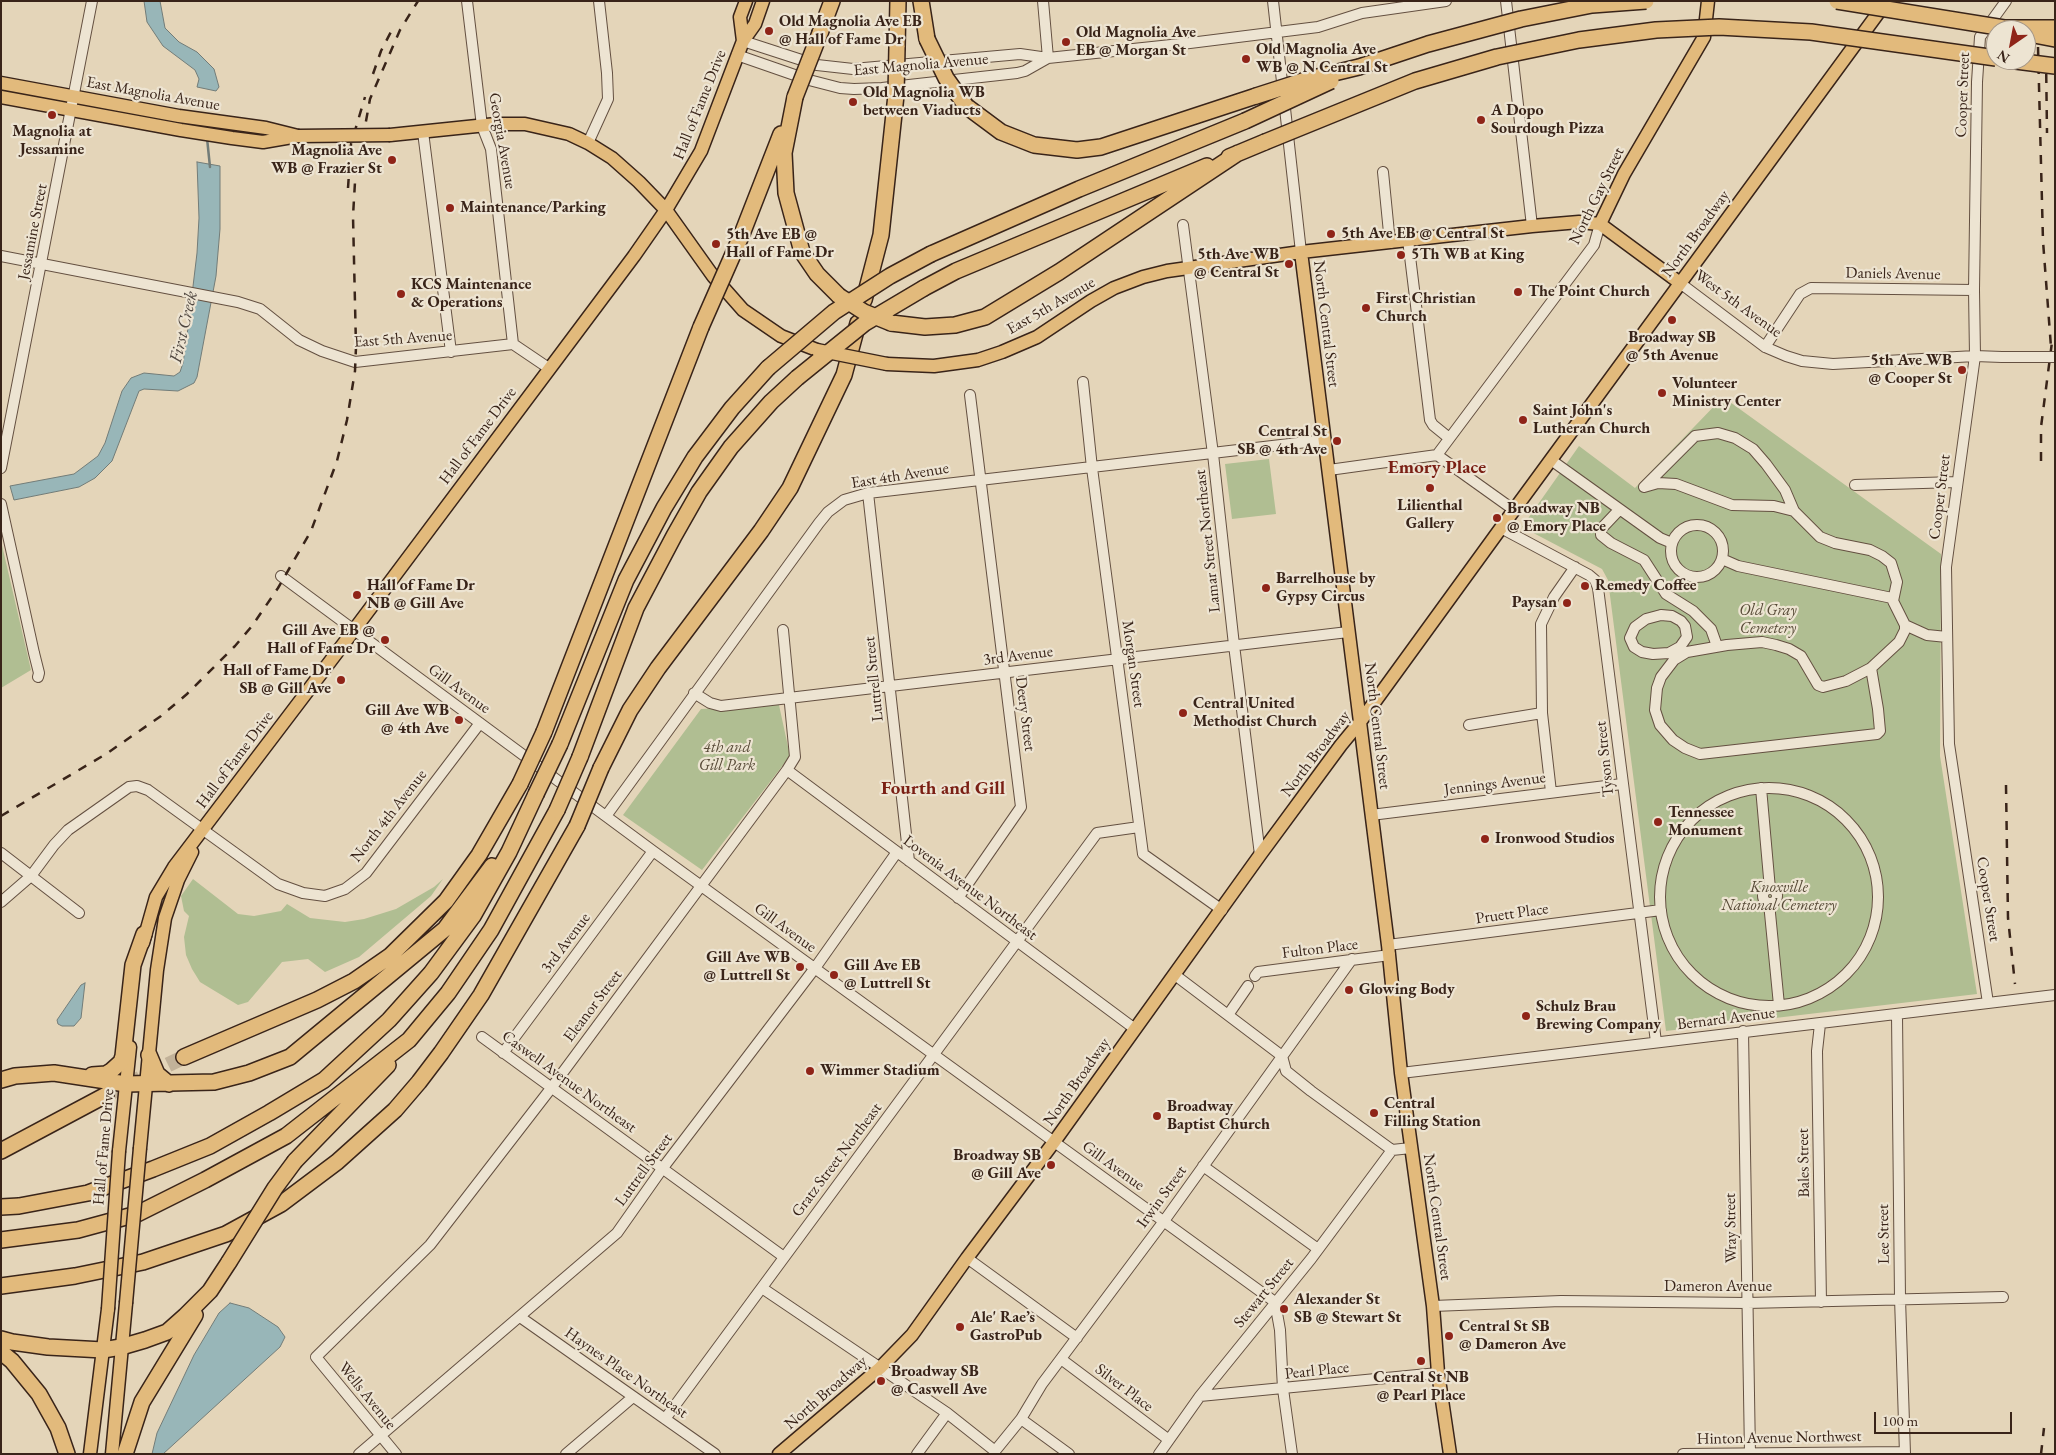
<!DOCTYPE html>
<meta charset="utf-8">
<style>
body{margin:0}
#map{position:relative;width:2056px;height:1455px;overflow:hidden;background:#e4d5b9;font-family:"EB Garamond",serif}
canvas{display:block}
.frame{position:absolute;inset:0;border:2px solid #392419;pointer-events:none}
.north{position:absolute;left:1986px;top:20px;width:50px;height:50px;box-sizing:border-box;background:#ede4d2;border:1px solid #a59788;border-radius:50%;rotate:213deg;font-size:14px;font-weight:700;line-height:20px;text-align:center;color:#392419}
.north::after{content:'';display:block;margin:auto;width:18px;height:22px;background:#8f2418;clip-path:polygon(50% 0,100% 100%,50% 72%,0 100%)}
.scale{position:absolute;left:1874px;top:1412px;width:138px;height:22px;box-sizing:border-box;border:2px solid #392419;border-top:0;padding-left:6px;font-size:15px;line-height:18px;white-space:nowrap;color:#392419;-webkit-text-stroke:4px #ede4d2;paint-order:stroke}
</style>
<div id="map">
<canvas width="2056" height="1455"></canvas>
<div class="frame"></div>
<div class="north">N</div>
<div class="scale">100 m</div>
</div>
<script>
const ctx = document.querySelector('canvas').getContext('2d');
ctx.lineJoin = 'round';
function paint(path, color) { ctx.fillStyle = color; ctx.fill(path, 'evenodd'); }
const toPath = rows => new Path2D(rows.map(r => 'M' + r).join(''));
function stroke(path, color, width, dash) { ctx.strokeStyle = color; ctx.lineWidth = width; ctx.lineCap = dash ? 'butt' : 'round'; ctx.setLineDash(dash || []); ctx.stroke(path); }
function drawText(font, color, halo, rows, align = 'center') {
  ctx.font = font + ' "EB Garamond",serif'; ctx.lineWidth = 4.5; ctx.setLineDash([]); ctx.textBaseline = 'middle'; ctx.strokeStyle = halo; ctx.fillStyle = color; for (const [text, x, y, turn = 0] of rows) {
    ctx.save(); ctx.translate(x, y); ctx.rotate((+turn || 0) * Math.PI / 180); ctx.textAlign = isNaN(turn) ? turn : align; if (halo) ctx.strokeText(text, 0, 0); ctx.fillText(text, 0, 0); ctx.restore();
  }
}
const green = toPath([
 [1723,397,1941,554,1940,756,1977,994,1666,1031,1608,580,1602,569,1522,527,1579,446,1635,488],
 [1269,459,1276,514,1232,519,1225,464],
 [1,541,31,670,1,688],
 [779,705,790,756,702,870,623,815,701,709],
 [193,879,238,914,254,916,281,911,287,904,310,918,345,922,364,919,396,909,434,887,443,879,431,896,359,957,325,972,308,959,282,962,248,1002,238,1005,200,982,192,969,186,955,184,937,189,916,184,911,181,896]
]);
const water = toPath([
 [144,1,160,1,165,28,179,42,197,52,214,69,219,87,216,91,197,87,199,79,195,70,163,46,147,22,144,1],
 [197,162,220,166,220,229,216,276,197,377,194,383,178,391,144,389,139,391,112,461,95,478,79,487,14,500,10,486,74,474,98,456,105,443,122,391,131,378,144,373,174,376,180,372,183,363,188,328,197,253,199,218,197,162],
 [85,983,81,1018,74,1026,62,1026,58,1024,57,1020,81,985,85,983],
 [230,1303,249,1308,278,1327,285,1337,280,1347,163,1454,152,1454,157,1433,194,1355,219,1313,230,1303]
]);
const stream = toPath([
 [207,138,210,167]
]);
const highwayTunnel = toPath([
 [106,1095,184,1057]
]);
const minor = toPath([
 [467,1,482,126,491,149,513,344],
 [1043,1,1048,58],
 [1273,1,1301,252],
 [1506,1,1532,226],
 [743,41,817,65,853,69,1020,54,1048,58,1190,43,1318,27,1362,13,1446,1],
 [737,55,809,80,840,88,854,89,882,88,1017,73,1025,71,1048,58],
 [423,132,451,352],
 [588,143,608,99,607,73,599,1],
 [1383,172,1390,243],
 [1183,225,1213,454,1234,645,1260,855],
 [1408,240,1430,420,1433,425,1449,438],
 [1,256,238,302,260,309,299,340,322,351,355,362,513,344,550,369],
 [1680,283,1765,347,1786,356,1802,361,1833,364,1975,356,2002,357],
 [1765,347,1800,294,1811,288,1974,290],
 [1083,382,1092,468,1143,854,1222,910],
 [1437,455,1594,245,1600,224],
 [1551,460,1660,538,1672,543],
 [1,468,92,1],
 [1329,470,1437,455,1514,510],
 [1855,485,1956,482],
 [1644,487,1695,436,1718,433,1735,438,1753,449,1766,464,1785,490,1794,511,1820,537,1835,543,1870,550,1882,556,1891,563,1897,582,1893,601,1905,625,1927,635,1947,637],
 [1644,487,1658,483,1676,484,1732,505,1774,506,1794,511],
 [868,493,909,861],
 [1,504,34,653,39,673,38,677],
 [1619,510,1601,529,1601,535,1611,543,1644,560,1666,594,1693,611,1711,629,1717,646],
 '1671 551a26 26 0 1 1 52 0a26 26 0 1 1-52 0Z',
 [1501,528,1589,575,1595,580,1598,588,1656,1042],
 [1722,559,1738,566,1892,598],
 [281,576,653,851,1275,1302,1280,1330,1283,1389,1292,1454],
 [1661,615,1672,616,1681,621,1685,626,1687,637,1680,647,1669,653,1653,654,1642,652,1634,647,1630,638,1635,627,1646,619,1661,615],
 [1871,668,1878,709,1880,731,1877,734,1700,754,1685,748,1673,740,1660,725,1655,710,1657,688,1661,677,1674,660,1687,652,1727,645,1762,642,1776,645,1789,649,1801,656,1818,685,1823,687,1846,681,1871,668,1899,642,1905,630,1905,625],
 [694,693,710,703,721,706,1348,632],
 [1469,725,1542,713],
 [787,770,1135,1029],
 [1761,788,1770,889],
 '1660 897a109 109 0 1 1 218 0a109 109 0 1 1-218 0Z',
 [1551,792,1542,713,1541,624,1554,597,1575,567],
 [1371,815,1622,784],
 [606,816,819,523,828,512,844,500,868,493,1324,440],
 [1,853,79,913],
 '1763 896a7 7 0 1 1 14 0a7 7 0 1 1-14 0Z',
 [958,898,1021,807,970,395],
 [1,902,31,876,54,845,68,830,129,787,137,786,148,790,278,884,303,893,325,896,345,889,366,873,480,723],
 [1769,903,1779,1005],
 [1388,945,1661,910],
 [1175,975,1282,1056,1286,1071,1311,1091,1392,1150,1411,1148],
 [1255,976,1258,972,1390,955],
 [1988,1003,1949,744,1946,567,1975,356,1974,290,1977,82,1980,37,2006,1],
 [1228,1015,1248,986],
 [1897,1015,1900,1298,1905,1454],
 [1820,1024,1817,1051,1821,1302],
 [1743,1031,1750,1454],
 [482,1037,784,1257],
 [503,1053,653,851],
 [1401,1073,2055,995],
 [1203,1166,1318,1249],
 [967,1258,1077,1338],
 [762,1288,947,1413,995,1451,1021,1419,1042,1384,1164,1221,1352,959],
 [1433,1306,1561,1301,1747,1303,2003,1297],
 [520,1317,715,1454],
 [1061,1359,1169,1440],
 [1200,1396,1438,1373],
 [665,1419,1097,833,1139,827],
 [1021,1419,1069,1454],
 [359,1454,617,1233,662,1169,815,968,897,852],
 [396,1454,316,1357,430,1245,552,1087,787,770,795,757,783,630],
 [566,1454,633,1397],
 [917,1454,947,1413],
 [1159,1454,1200,1396,1311,1259,1392,1150],
 [1683,1454,1905,1452]
]);
const major = toPath([
 [743,41,740,17,746,1],
 [1,83,179,116,266,128,298,136],
 [1,97,181,130,232,138,263,142,292,137],
 [390,135,496,124,525,124,569,134,588,143,612,158,639,182,666,210,713,276,743,310,781,336,817,350],
 [1600,224,1624,174,1704,37,1708,1],
 [1301,252,1388,945,1401,1073,1433,1306,1438,1373,1450,1454],
 [887,364,934,366,978,360,1002,352,1037,337,1091,301,1114,288,1143,277,1167,271,1301,252,1532,226,1579,222,1600,224,1680,283],
 [143,943,156,897,174,867,354,630,634,256,666,210,701,151,743,41,755,24,763,1],
 [140,1148,157,970,165,918,178,880,192,852],
 [119,1151,130,1047],
 [90,1454,108,1309],
 [112,1454,126,1303],
 [779,1454,880,1368,912,1335,967,1258,1054,1142,1260,855,1341,745,1360,722,1514,510,1887,1]
]);
const highway = toPath([
 [921,1,927,39],
 [2004,28,2055,28],
 [820,33,832,1],
 [2029,34,2055,39],
 [897,47,898,1],
 [795,97,784,153,786,193,802,252,817,274,839,296],
 [966,106,1001,132,1034,145,1077,150,1101,147,1256,96],
 [1229,157,1265,142],
 [742,234,781,134],
 [931,254,1079,189,1245,121],
 [924,288,956,271,1207,166],
 [864,300,881,235,896,95],
 [891,323,925,327,955,325,985,317,1059,272,1238,153],
 [544,732,701,327],
 [560,744,626,580,664,508,695,457,732,408,768,368],
 [580,757,636,608,674,536,699,492,731,447,771,402,797,378],
 [601,768,630,710,658,668,761,531,790,488,844,375,858,323],
 [149,1055,157,1074,169,1084],
 [184,1057,317,1000,354,981,390,956,446,901,479,855,520,784],
 [92,1075,106,1074,111,1071,121,1062,123,1056,133,965,144,934],
 [1,1080,15,1076,54,1073,126,1084,214,1082,249,1073,290,1057,445,929,492,866],
 [1,1151,106,1095],
 [295,1161,388,1065],
 [1,1207,19,1206,88,1193,153,1169,210,1146,269,1113,324,1080,389,1020,431,973,473,916,509,852,536,794],
 [1,1240,78,1230,137,1214,205,1180,286,1136,409,1040,448,993,491,930,557,810],
 [1,1286,75,1276,143,1262,226,1234,281,1204,337,1162,395,1110,419,1082,441,1053,481,995,577,826],
 [1,1339,12,1342,48,1347,103,1350,121,1347,145,1340,167,1332,185,1316,210,1291,229,1262],
 [1,1352,12,1361,39,1394,58,1428,67,1454],
 [125,1454,142,1402,195,1315]
]);
const rail = toPath([
 [2038,47,2043,241,2051,347],
 [2046,56,2047,133],
 [373,74,381,51,393,28],
 [348,188,351,144,365,97],
 [2041,461,2041,427,2052,342],
 [2006,785,2008,918,2015,984],
 [1,816,106,754,161,716,187,694,235,646,252,626,278,588,311,531,337,461,347,420,355,371,356,347,353,216,355,182,370,99,400,30,418,1],
 [2041,1454,2044,1428]
]);
const minorBridge = toPath([
 [2002,357,2055,357]
]);
const majorBridge = toPath([
 [298,136,390,135],
 [817,350,887,364],
 [126,1303,140,1148],
 [108,1309,119,1151]
]);
const highwayBridge = toPath([
 [1837,1,2004,28],
 [927,39,946,78,966,106],
 [2008,60,2055,66],
 [896,95,897,47],
 [1256,96,1309,79,1359,67,1428,44,1521,19,1592,5,1646,1],
 [795,97,820,33],
 [1245,121,1331,81],
 [1265,142,1415,81,1497,57,1579,40,1656,30,1719,27,1811,32,1996,58],
 [839,296,864,312,891,323],
 [701,327,742,234],
 [768,368,834,312,890,276,931,254],
 [797,378,865,323,924,288],
 [520,784,544,732],
 [536,794,560,744],
 [557,810,580,757],
 [577,826,601,768],
 [229,1262,275,1188,295,1161]
]);
const markers = [
 [769,31,5,"#8f2418"],
 [1066,42,5,"#8f2418"],
 [1246,59,5,"#8f2418"],
 [853,102,5,"#8f2418"],
 [52,115,5,"#8f2418"],
 [1481,120,5,"#8f2418"],
 [392,160,5,"#8f2418"],
 [450,208,5,"#8f2418"],
 [1331,234,5,"#8f2418"],
 [716,244,5,"#8f2418"],
 [1401,255,5,"#8f2418"],
 [1289,264,5,"#8f2418"],
 [1518,292,5,"#8f2418"],
 [401,294,5,"#8f2418"],
 [1366,308,5,"#8f2418"],
 [1672,320,5,"#8f2418"],
 [1962,370,5,"#8f2418"],
 [1662,393,5,"#8f2418"],
 [1523,420,5,"#8f2418"],
 [1337,441,5,"#8f2418"],
 [1430,488,5,"#8f2418"],
 [1497,518,5,"#8f2418"],
 [1585,586,5,"#8f2418"],
 [1266,588,5,"#8f2418"],
 [357,595,5,"#8f2418"],
 [1567,603,5,"#8f2418"],
 [385,640,5,"#8f2418"],
 [341,680,5,"#8f2418"],
 [1183,713,5,"#8f2418"],
 [459,720,5,"#8f2418"],
 [1658,822,5,"#8f2418"],
 [1485,839,5,"#8f2418"],
 [800,967,5,"#8f2418"],
 [834,975,5,"#8f2418"],
 [1349,990,5,"#8f2418"],
 [1526,1016,5,"#8f2418"],
 [810,1071,5,"#8f2418"],
 [1374,1113,5,"#8f2418"],
 [1157,1116,5,"#8f2418"],
 [1051,1165,5,"#8f2418"],
 [1284,1309,5,"#8f2418"],
 [960,1327,5,"#8f2418"],
 [1449,1336,5,"#8f2418"],
 [1421,1361,5,"#8f2418"],
 [881,1381,5,"#8f2418"]
];
const poiNames = [
 ["Old Magnolia Ave EB",779,22],
 ["@ Hall of Fame Dr",779,40],
 ["Old Magnolia Ave",1076,33],
 ["EB @ Morgan St",1076,51],
 ["Old Magnolia Ave",1256,50],
 ["WB @ N Central St",1256,68],
 ["Old Magnolia WB",863,93],
 ["between Viaducts",863,111],
 ["A Dopo",1491,111],
 ["Sourdough Pizza",1491,129],
 ["Magnolia at",52,132,"center"],
 ["Jessamine",52,150,"center"],
 ["Magnolia Ave",382,151,"right"],
 ["WB @ Frazier St",382,169,"right"],
 ["Maintenance/Parking",460,208],
 ["5th Ave EB @ Central St",1341,234],
 ["5th Ave EB @",726,235],
 ["Hall of Fame Dr",726,253],
 ["5th Ave WB",1279,255,"right"],
 ["@ Central St",1279,273,"right"],
 ["5Th WB at King",1411,255],
 ["KCS Maintenance",411,285],
 ["& Operations",411,303],
 ["The Point Church",1528,292],
 ["First Christian",1376,299],
 ["Church",1376,317],
 ["Broadway SB",1672,338,"center"],
 ["@ 5th Avenue",1672,356,"center"],
 ["5th Ave WB",1952,361,"right"],
 ["@ Cooper St",1952,379,"right"],
 ["Volunteer",1672,384],
 ["Ministry Center",1672,402],
 ["Saint John's",1533,411],
 ["Lutheran Church",1533,429],
 ["Central St",1327,432,"right"],
 ["SB @ 4th Ave",1327,450,"right"],
 ["Lilienthal",1430,506,"center"],
 ["Gallery",1430,524,"center"],
 ["Broadway NB",1507,509],
 ["@ Emory Place",1507,527],
 ["Barrelhouse by",1276,579],
 ["Gypsy Circus",1276,597],
 ["Hall of Fame Dr",367,586],
 ["NB @ Gill Ave",367,604],
 ["Remedy Coffee",1595,586],
 ["Paysan",1557,603,"right"],
 ["Gill Ave EB @",375,631,"right"],
 ["Hall of Fame Dr",375,649,"right"],
 ["Hall of Fame Dr",331,671,"right"],
 ["SB @ Gill Ave",331,689,"right"],
 ["Central United",1193,704],
 ["Methodist Church",1193,722],
 ["Gill Ave WB",449,711,"right"],
 ["@ 4th Ave",449,729,"right"],
 ["Tennessee",1668,813],
 ["Monument",1668,831],
 ["Ironwood Studios",1495,839],
 ["Gill Ave WB",790,958,"right"],
 ["@ Luttrell St",790,976,"right"],
 ["Gill Ave EB",844,966],
 ["@ Luttrell St",844,984],
 ["Glowing Body",1359,990],
 ["Schulz Brau",1536,1007],
 ["Brewing Company",1536,1025],
 ["Wimmer Stadium",820,1071],
 ["Central",1384,1104],
 ["Filling Station",1384,1122],
 ["Broadway",1167,1107],
 ["Baptist Church",1167,1125],
 ["Broadway SB",1041,1156,"right"],
 ["@ Gill Ave",1041,1174,"right"],
 ["Alexander St",1294,1300],
 ["SB @ Stewart St",1294,1318],
 ["Ale' Rae’s",970,1318],
 ["GastroPub",970,1336],
 ["Central St SB",1459,1327],
 ["@ Dameron Ave",1459,1345],
 ["Broadway SB",891,1372],
 ["@ Caswell Ave",891,1390],
 ["Central St NB",1421,1378,"center"],
 ["@ Pearl Place",1421,1396,"center"]
];
const streetNames = [
 ["East Magnolia Avenue",921,65,-5],
 ["East Magnolia Avenue",153,94,10],
 ["Cooper Street",1963,95,-88],
 ["Hall of Fame Drive",700,105,-68],
 ["Georgia Avenue",502,141,80],
 ["North Gay Street",1597,196,-64],
 ["Jessamine Street",33,232,-79],
 ["North Broadway",1696,234,-54],
 ["Daniels Avenue",1893,274,1],
 ["West 5th Avenue",1738,304,36],
 ["East 5th Avenue",1051,306,-30],
 ["North Central Street",1326,324,83],
 ["East 5th Avenue",403,339,-4],
 ["Hall of Fame Drive",478,436,-53],
 ["East 4th Avenue",900,476,-9],
 ["Cooper Street",1940,497,-83],
 ["Lamar Street Northeast",1208,541,-96],
 ["3rd Avenue",1018,656,-7],
 ["Morgan Street",1133,664,82],
 ["Luttrell Street",874,679,-96],
 ["Gill Avenue",459,689,36],
 ["Deery Street",1025,714,83],
 ["North Central Street",1377,726,83],
 ["North Broadway",1316,754,-53],
 ["Tyson Street",1605,759,-96],
 ["Hall of Fame Drive",235,760,-53],
 ["Jennings Avenue",1495,784,-7],
 ["North 4th Avenue",389,816,-52],
 ["Lovenia Avenue Northeast",970,888,37],
 ["Cooper Street",1988,899,81],
 ["Pruett Place",1512,914,-8],
 ["Gill Avenue",785,928,36],
 ["3rd Avenue",566,943,-53],
 ["Fulton Place",1320,949,-7],
 ["Eleanor Street",593,1006,-53],
 ["Bernard Avenue",1726,1019,-7],
 ["Caswell Avenue Northeast",569,1082,36],
 ["North Broadway",1077,1082,-55],
 ["Hall of Fame Drive",104,1147,-85],
 ["Gratz Street Northeast",837,1160,-53],
 ["Bales Street",1804,1163,-91],
 ["Gill Avenue",1113,1166,36],
 ["Luttrell Street",644,1170,-54],
 ["Irwin Street",1162,1197,-54],
 ["North Central Street",1437,1217,82],
 ["Wray Street",1731,1228,-91],
 ["Lee Street",1884,1234,-91],
 ["Dameron Avenue",1718,1287],
 ["Stewart Street",1264,1293,-51],
 ["Pearl Place",1317,1371,-6],
 ["Haynes Place Northeast",626,1373,35],
 ["Silver Place",1124,1388,37],
 ["North Broadway",826,1393,-41],
 ["Wells Avenue",367,1396,51],
 ["Hinton Avenue Northwest",1779,1438,-1]
];
const parkNames = [
 ["Old Gray",1768,611],
 ["Cemetery",1768,629],
 ["4th and",727,748],
 ["Gill Park",727,766],
 ["Knoxville",1779,888],
 ["National Cemetery",1779,906]
];
const waterNames = [
 ["First Creek",184,327,-77]
];
const quarterNames = [
 ["Emory Place",1437,468],
 ["Fourth and Gill",943,789]
];
paint(green, '#b0be92');
paint(water, '#98b6b8');
stroke(water, '#727c78', 1);
stroke(stream, '#727c78', 2.5);
stroke(highwayTunnel, '#c2b299', 15, [15, 8]);
stroke(minor, '#645041', 12);
stroke(major, '#392419', 15);
stroke(highway, '#392419', 18);
stroke(minor, '#ede4d2', 10);
stroke(major, '#e2ba7c', 12);
stroke(highway, '#e2ba7c', 15);
stroke(rail, '#392419', 2.5, [9, 9]);
stroke(minorBridge, '#645041', 12, []);
stroke(majorBridge, '#392419', 15, []);
stroke(highwayBridge, '#392419', 18, []);
stroke(minorBridge, '#ede4d2', 10);
stroke(majorBridge, '#e2ba7c', 12);
stroke(highwayBridge, '#e2ba7c', 15);
for (const [x, y, r, color] of markers) { const dot = new Path2D(); dot.arc(x, y, r, 0, 2 * Math.PI); ctx.fillStyle = color; ctx.fill(dot); stroke(dot, '#ede4d2', 2); }
drawText('bold 16px', '#392419', '#ede4d2', poiNames, 'left');
drawText('16px', '#392419', '#ede4d2', streetNames);
drawText('italic 16px', '#574a37', '#ede4d2', parkNames);
drawText('italic 18px', '#514841', '#ede4d2', waterNames);
drawText('bold 19px', '#7a1f14', '#ede4d2', quarterNames);
</script>
